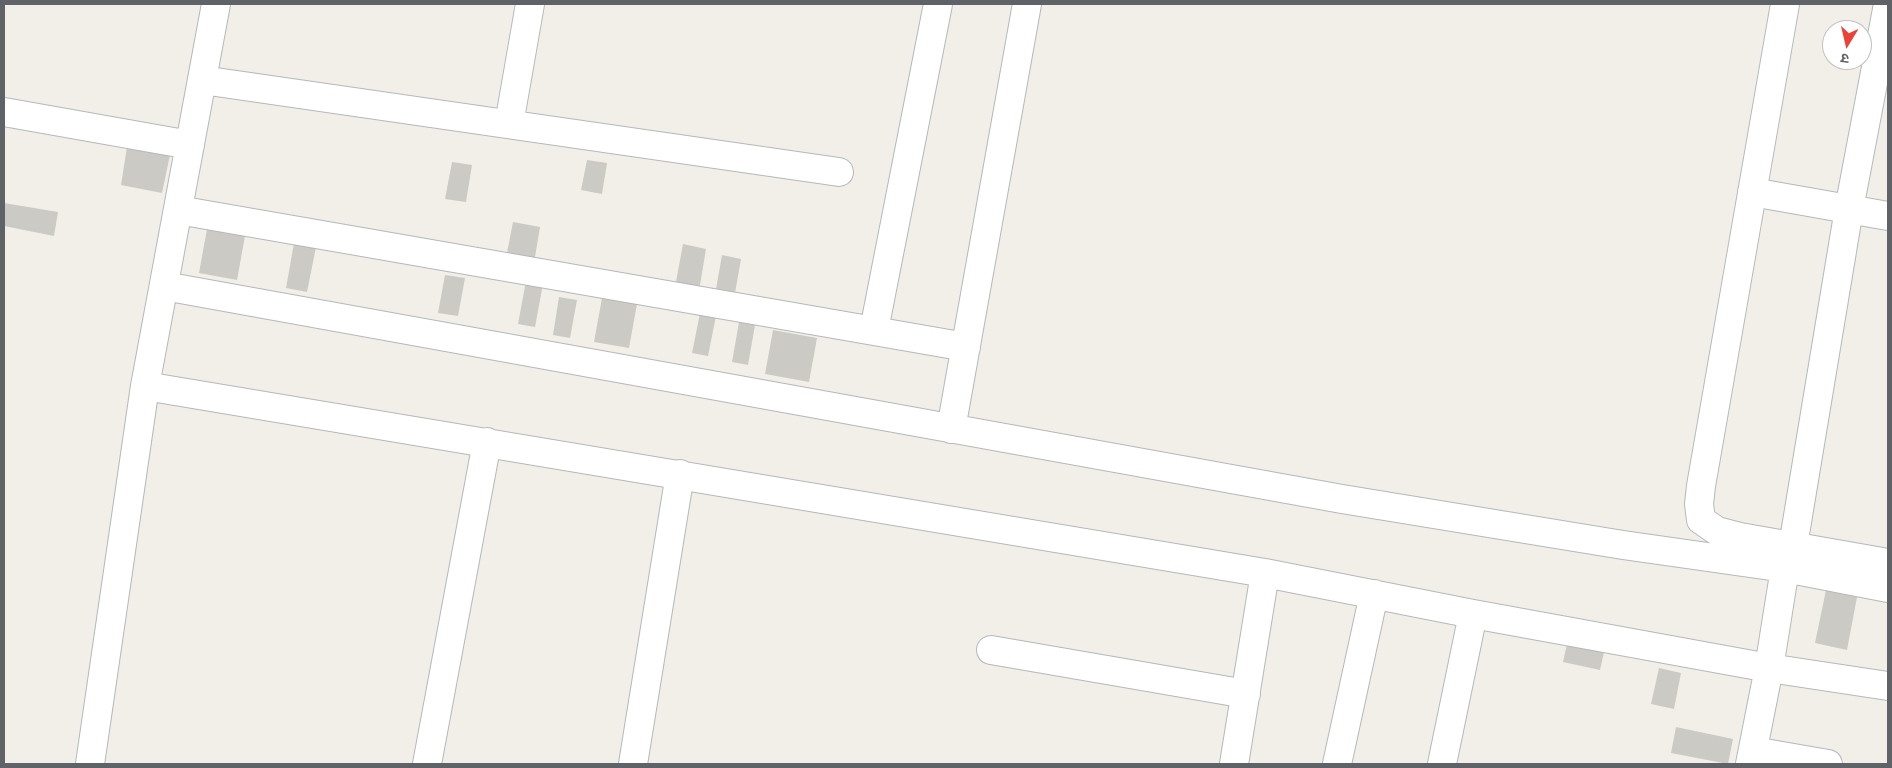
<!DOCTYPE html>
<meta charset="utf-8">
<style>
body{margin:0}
#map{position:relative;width:1892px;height:768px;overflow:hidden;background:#f1efe8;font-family:Helvetica,"Noto Sans Devanagari",sans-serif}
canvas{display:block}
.frame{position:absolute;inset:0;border:5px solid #5f6368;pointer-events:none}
.north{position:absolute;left:1822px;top:20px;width:50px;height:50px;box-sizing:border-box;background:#fff;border:1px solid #bfc1c3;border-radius:50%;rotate:189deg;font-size:14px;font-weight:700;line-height:20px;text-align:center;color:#5f6368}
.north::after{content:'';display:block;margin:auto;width:18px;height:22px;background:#ea4335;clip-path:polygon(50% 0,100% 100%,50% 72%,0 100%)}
</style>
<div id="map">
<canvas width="1892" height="768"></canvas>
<div class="frame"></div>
<div class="north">उ</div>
</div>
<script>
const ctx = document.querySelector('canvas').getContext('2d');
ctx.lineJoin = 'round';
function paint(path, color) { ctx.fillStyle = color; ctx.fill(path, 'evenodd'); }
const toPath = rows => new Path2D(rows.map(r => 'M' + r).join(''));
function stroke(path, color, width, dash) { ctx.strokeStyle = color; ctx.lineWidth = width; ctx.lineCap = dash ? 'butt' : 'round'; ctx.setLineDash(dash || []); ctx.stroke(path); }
const building = toPath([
 [127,147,170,155,162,193,121,185],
 [587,160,607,163,602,194,581,190],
 [452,162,472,165,466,202,445,199],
 [4,203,58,212,54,236,4,226],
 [513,222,540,227,534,263,506,258],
 [207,229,245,236,237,280,199,273],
 [294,243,316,247,307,292,286,288],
 [683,244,706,249,699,291,675,287],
 [722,255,741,259,734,299,715,295],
 [445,275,465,278,458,316,438,313],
 [526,281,543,284,535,327,518,324],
 [559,297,577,300,570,338,553,335],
 [602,298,637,304,629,348,594,342],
 [700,313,716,316,708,356,692,353],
 [739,322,755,325,748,365,732,362],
 [773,330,817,338,809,382,765,374],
 [1826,590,1857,597,1847,650,1815,643],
 [1567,644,1604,652,1600,670,1563,662],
 [1659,668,1681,673,1674,709,1651,704],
 [1676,727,1733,739,1728,764,1671,753]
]);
const minor = toPath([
 [1785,4,1701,486,1699,504,1701,520,1717,531,1740,537,1888,563],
 [202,80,839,172],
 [4,112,190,145],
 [509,124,530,4],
 [1752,192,1888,216],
 [178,210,966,347],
 [164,286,1342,499,1623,545,1785,568,1888,588],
 [874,330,938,4],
 [145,386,1265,573,1473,614,1769,668,1888,686],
 [951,429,1027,4],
 [1793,546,1849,209,1888,4],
 [991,650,1246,694],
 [1753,751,1828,764],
 [90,764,145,386,216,4],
 [427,764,487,442],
 [633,764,680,474],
 [1234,764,1265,573],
 [1337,764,1374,594],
 [1442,764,1473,614],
 [1750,764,1769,668,1785,568]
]);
paint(building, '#cccac5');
stroke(minor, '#b5b8bc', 30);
stroke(minor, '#fff', 28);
</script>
